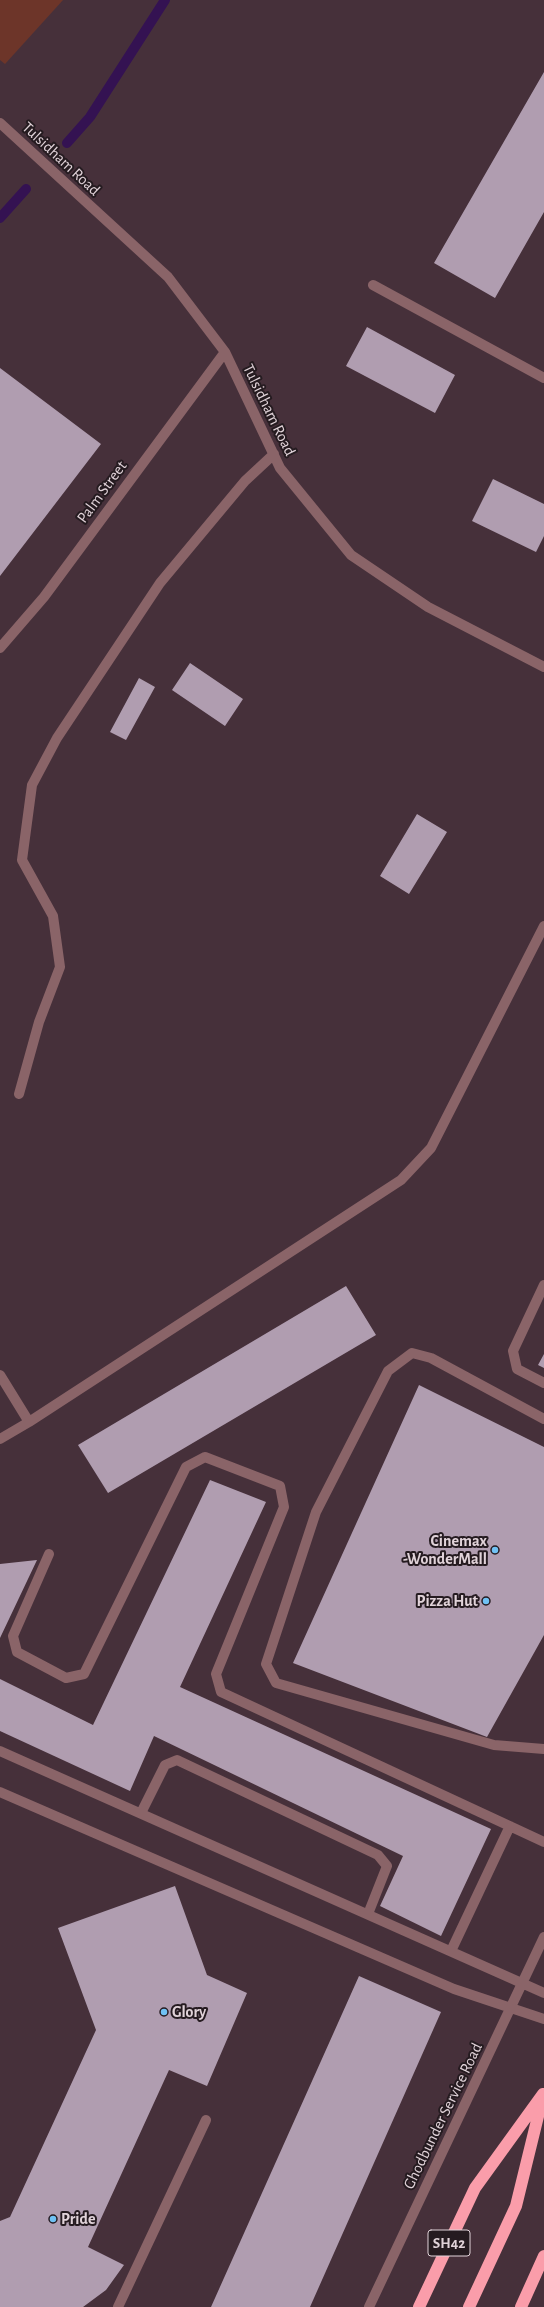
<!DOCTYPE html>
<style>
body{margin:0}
canvas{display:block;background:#46303a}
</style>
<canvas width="544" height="2307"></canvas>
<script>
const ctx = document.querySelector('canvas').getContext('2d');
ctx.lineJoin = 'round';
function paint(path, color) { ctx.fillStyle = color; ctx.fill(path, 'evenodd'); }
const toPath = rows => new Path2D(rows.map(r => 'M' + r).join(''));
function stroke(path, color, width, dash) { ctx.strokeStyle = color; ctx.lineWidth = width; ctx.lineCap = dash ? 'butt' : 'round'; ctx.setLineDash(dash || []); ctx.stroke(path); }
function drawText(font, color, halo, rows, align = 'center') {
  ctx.font = font + ' "Alegreya Sans",sans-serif'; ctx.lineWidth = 4; ctx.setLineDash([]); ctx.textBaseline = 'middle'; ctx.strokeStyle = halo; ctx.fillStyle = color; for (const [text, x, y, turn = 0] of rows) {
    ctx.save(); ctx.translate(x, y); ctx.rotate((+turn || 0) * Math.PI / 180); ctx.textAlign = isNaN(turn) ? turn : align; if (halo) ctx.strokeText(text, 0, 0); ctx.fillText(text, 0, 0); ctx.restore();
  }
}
const green = toPath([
 [0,0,63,0,5,64,0,60]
]);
const stream = toPath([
 [67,143,90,117,165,0],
 [0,218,26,189]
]);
const building = toPath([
 [544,72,544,212,495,298,434,263],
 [367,327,455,375,435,413,346,366],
 [0,368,101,444,0,576],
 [493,479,544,504,544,536,536,552,472,521],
 [190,663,243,699,225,726,172,690],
 [139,678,155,687,126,740,110,732],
 [417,814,447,832,409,894,380,876],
 [346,1286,376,1335,108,1493,78,1445],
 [544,1354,544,1368,538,1365],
 [419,1385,544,1447,544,1635,487,1737,293,1663],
 [210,1480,266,1502,180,1687,491,1829,441,1936,380,1906,403,1856,154,1736,130,1791,0,1731,0,1679,93,1725],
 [37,1560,0,1638,0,1564],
 [175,1886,207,1975,247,1993,207,2086,169,2070,88,2247,124,2265,106,2290,83,2307,0,2307,0,2221,10,2217,96,2030,58,1928],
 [359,1976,441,2012,310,2307,211,2307]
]);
const minor = toPath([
 [0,123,168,277,225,352,280,468,351,555,428,607,544,667],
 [373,285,544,378],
 [0,648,44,597,225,352],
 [19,1094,39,1022,60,967,53,916,22,860,32,785,57,738,160,583,245,481,274,454],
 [544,1285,513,1351,517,1369,544,1383],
 [0,1375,29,1422],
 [544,1419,431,1358,412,1353,388,1371,316,1512,266,1664,276,1683,494,1745,544,1749],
 [0,1439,29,1422,401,1180,431,1148,544,926],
 [49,1554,13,1636,17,1652,66,1678,84,1674,186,1467,205,1457,280,1486,284,1507,216,1674,221,1692,544,1842],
 [0,1751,544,1993],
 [0,1792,454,1989,544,2019],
 [141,1813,165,1765,177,1760,378,1855,387,1866,368,1914],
 [451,1951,510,1826],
 [118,2307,206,2120],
 [369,2307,544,1937]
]);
const highway = toPath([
 [419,2307,475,2188,543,2094],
 [469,2307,516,2206,542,2100],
 [521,2307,544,2256]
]);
const markers = [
 [495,1550,4,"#70c2f4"],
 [486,1601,4,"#70c2f4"],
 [164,2012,4,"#70c2f4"],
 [53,2219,4,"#70c2f4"]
];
const shields = [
 [449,2243,42]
];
const shieldNames = [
 ["SH42",449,2243]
];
const streetNames = [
 ["Tulsidham Road",61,159,43],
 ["Tulsidham Road",269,410,64],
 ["Palm Street",102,492,-54],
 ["Ghodbunder Service Road",443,2116,-64]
];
const poiNames = [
 ["Cinemax",487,1541],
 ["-WonderMall",487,1559],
 ["Pizza Hut",478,1601],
 ["Glory",172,2012,"left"],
 ["Pride",61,2219,"left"]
];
paint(green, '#6d3529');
stroke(stream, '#341252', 10);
paint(building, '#b09db0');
stroke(minor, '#8a6468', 10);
stroke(highway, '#fa9daa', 12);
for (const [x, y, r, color] of markers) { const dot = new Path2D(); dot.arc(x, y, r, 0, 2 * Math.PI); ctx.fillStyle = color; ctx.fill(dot); stroke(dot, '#251b20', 1.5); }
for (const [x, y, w] of shields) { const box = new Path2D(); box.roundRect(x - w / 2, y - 13, w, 26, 3); ctx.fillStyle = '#251b20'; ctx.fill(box); stroke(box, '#e1d3d9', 1); }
drawText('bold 15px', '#e1d3d9', null, shieldNames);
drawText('16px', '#e1d3d9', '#251b20', streetNames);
drawText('bold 16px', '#e1d3d9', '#251b20', poiNames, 'right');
</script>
